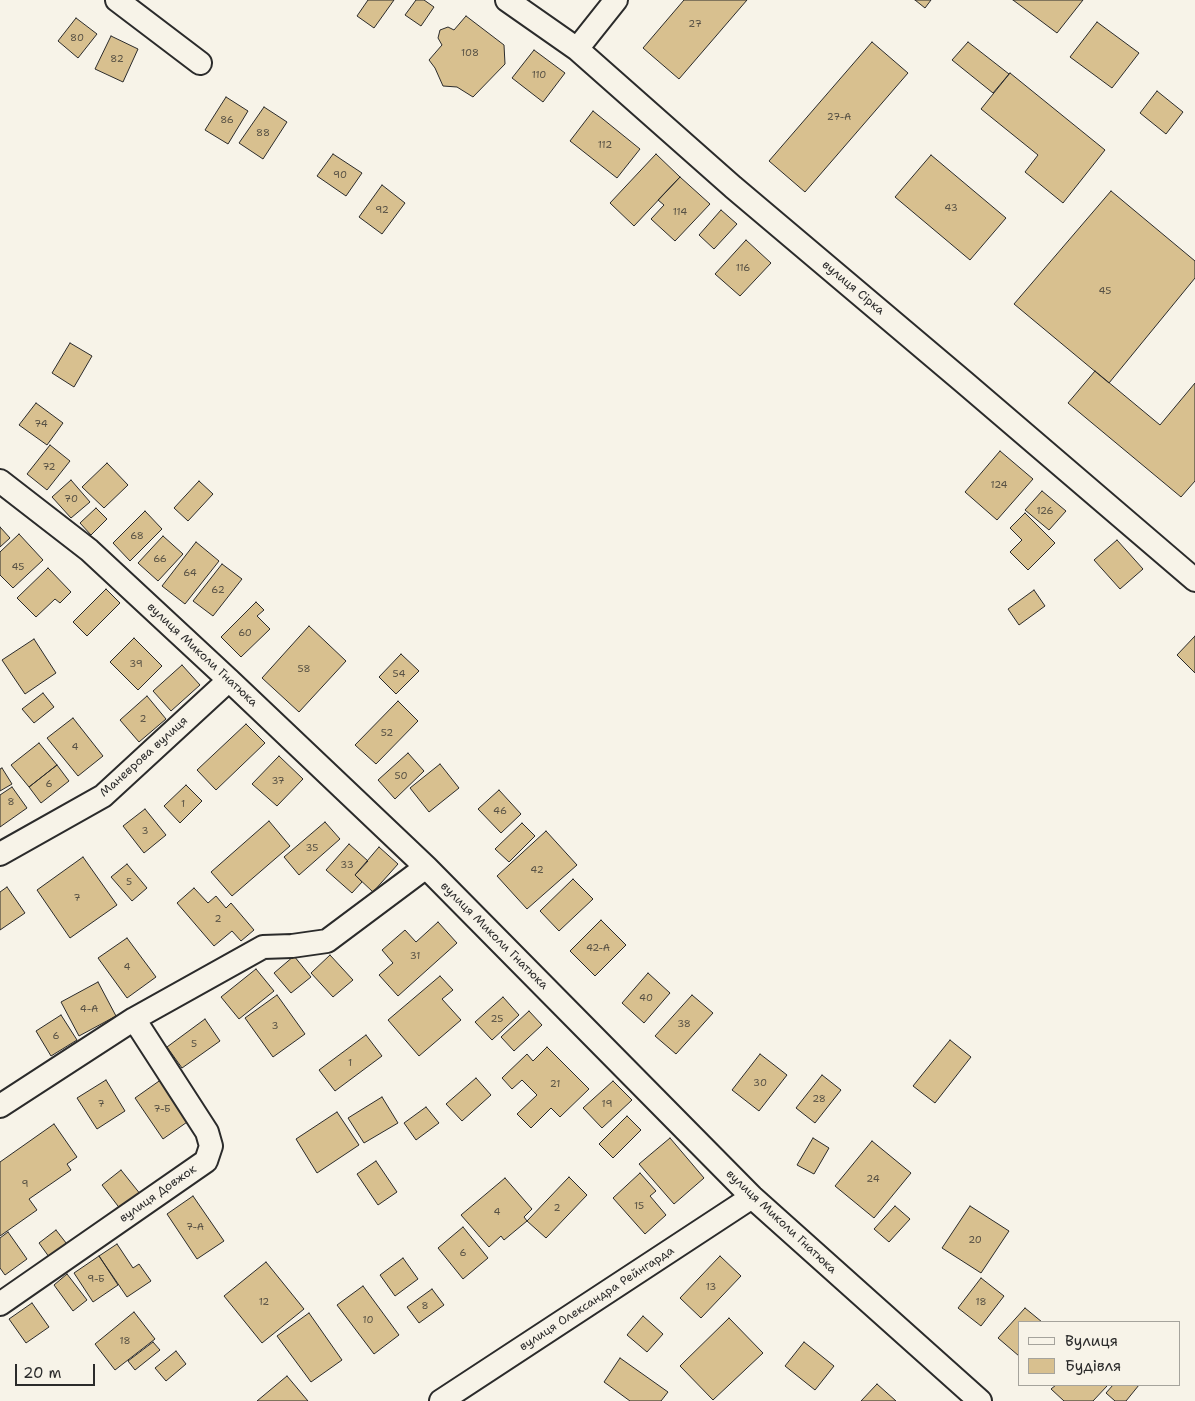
<!DOCTYPE html>
<meta charset="utf-8">
<style>
body{margin:0}
#map{position:relative;width:1195px;height:1401px;overflow:hidden;background:#f7f3e8;font-family:"Shantell Sans",sans-serif}
canvas{display:block}
.legend{position:absolute;left:1018px;top:1321px;width:162px;height:65px;box-sizing:border-box;background:#f7f3e8;border:1px solid #a5a39c;margin:0;padding:6px 9px;list-style:none;font-size:15px;color:#2b2b2b}
.legend li{display:flex;align-items:center;gap:10px;height:25px}
.legend b{width:25px;border:1px solid #a5a39c}
.scale{position:absolute;left:15px;top:1364px;width:80px;height:22px;box-sizing:border-box;border:2px solid #2b2b2b;border-top:0;padding-left:6px;font-size:15px;line-height:18px;white-space:nowrap;color:#2b2b2b;-webkit-text-stroke:4px #f7f3e8;paint-order:stroke}
</style>
<div id="map">
<canvas width="1195" height="1401"></canvas>
<ul class="legend">
<li><b style="height:6px;background:#f7f3e8"></b>Вулиця</li>
<li><b style="height:14px;background:#d8c08f"></b>Будівля</li>
</ul>
<div class="scale">20 m</div>
</div>
<script>
const ctx = document.querySelector('canvas').getContext('2d');
ctx.lineJoin = 'round';
function paint(path, color) { ctx.fillStyle = color; ctx.fill(path, 'evenodd'); }
const toPath = rows => new Path2D(rows.map(r => 'M' + r).join(''));
function stroke(path, color, width, dash) { ctx.strokeStyle = color; ctx.lineWidth = width; ctx.lineCap = dash ? 'butt' : 'round'; ctx.setLineDash(dash || []); ctx.stroke(path); }
function drawText(font, color, halo, rows, align = 'center') {
  ctx.font = font + ' "Shantell Sans",sans-serif'; ctx.lineWidth = 4.5; ctx.setLineDash([]); ctx.textBaseline = 'middle'; ctx.strokeStyle = halo; ctx.fillStyle = color; for (const [text, x, y, turn = 0] of rows) {
    ctx.save(); ctx.translate(x, y); ctx.rotate((+turn || 0) * Math.PI / 180); ctx.textAlign = isNaN(turn) ? turn : align; if (halo) ctx.strokeText(text, 0, 0); ctx.fillText(text, 0, 0); ctx.restore();
  }
}
const building = toPath([
 [368,0,394,0,374,28,357,16,368,0],
 [416,0,424,0,434,7,421,26,405,15,416,0],
 [684,0,747,0,679,79,643,48,684,0],
 [915,0,931,0,925,8,915,0],
 [1013,0,1083,0,1057,33,1013,0],
 [466,16,504,45,505,64,473,97,457,87,443,86,435,68,429,60,442,45,438,38,440,30,448,27,454,30,466,16],
 [76,18,97,34,78,58,58,41,76,18],
 [1097,22,1139,53,1112,88,1070,57,1097,22],
 [111,36,138,49,123,82,95,69,111,36],
 [872,42,908,73,805,192,769,161,872,42],
 [968,42,1009,74,993,93,952,60,968,42],
 [534,50,565,73,543,102,512,78,534,50],
 [1010,73,1105,150,1063,203,1025,172,1038,155,981,109,1010,73],
 [1157,91,1183,112,1166,134,1140,113,1157,91],
 [226,97,248,111,228,144,205,130,226,97],
 [264,107,287,122,263,159,239,143,264,107],
 [593,111,640,149,617,178,570,141,593,111],
 [333,154,362,173,346,196,317,176,333,154],
 [656,154,680,177,634,226,610,203,656,154],
 [931,155,1006,218,970,260,895,197,931,155],
 [680,177,710,204,675,241,651,219,664,205,658,200,680,177],
 [382,185,405,203,382,234,359,217,382,185],
 [1111,191,1195,261,1195,278,1109,383,1014,304,1111,191],
 [721,210,737,224,714,249,699,235,721,210],
 [746,240,771,263,740,296,715,274,746,240],
 [70,343,92,356,74,387,52,373,70,343],
 [1095,371,1160,425,1195,383,1195,481,1181,497,1068,403,1095,371],
 [36,403,63,423,47,445,19,425,36,403],
 [50,445,70,461,47,490,27,474,50,445],
 [1000,451,1033,479,997,520,965,492,1000,451],
 [107,463,128,485,104,508,82,487,107,463],
 [71,480,90,502,71,518,52,497,71,480],
 [199,481,213,494,188,521,174,508,199,481],
 [1042,491,1066,511,1049,530,1025,510,1042,491],
 [96,508,107,519,91,535,80,523,96,508],
 [145,511,162,529,130,561,113,543,145,511],
 [1025,513,1055,543,1028,570,1010,552,1022,540,1010,528,1025,513],
 [0,527,10,538,0,547,0,527],
 [19,534,43,560,13,588,0,575,0,552,19,534],
 [163,536,183,554,158,581,138,563,163,536],
 [1117,540,1143,569,1120,589,1094,560,1117,540],
 [196,542,219,561,185,604,162,586,196,542],
 [222,564,242,579,213,616,193,601,222,564],
 [48,568,71,592,60,603,55,599,36,617,17,598,48,568],
 [106,589,120,603,87,636,73,622,106,589],
 [1034,590,1045,606,1019,625,1008,609,1034,590],
 [256,602,264,610,257,616,270,629,241,657,221,637,256,602],
 [309,626,346,661,299,712,262,678,309,626],
 [1195,636,1195,673,1177,655,1195,636],
 [134,638,162,666,138,690,110,662,134,638],
 [34,639,56,673,25,694,2,660,34,639],
 [401,654,419,671,396,694,379,677,401,654],
 [182,665,200,685,171,711,153,691,182,665],
 [43,693,54,707,34,723,22,709,43,693],
 [147,696,166,719,139,742,120,720,147,696],
 [398,701,418,721,376,764,355,745,398,701],
 [73,718,103,756,78,776,47,738,73,718],
 [246,724,265,743,216,790,197,770,246,724],
 [39,743,57,765,29,787,11,765,39,743],
 [408,753,424,771,395,799,378,780,408,753],
 [279,756,303,779,277,806,252,784,279,756],
 [440,764,459,788,429,812,410,788,440,764],
 [57,765,69,781,41,803,29,787,57,765],
 [2,768,12,784,0,791,0,769,2,768],
 [186,785,202,801,180,823,164,806,186,785],
 [12,787,27,808,0,827,0,795,12,787],
 [499,790,521,814,501,833,478,809,499,790],
 [145,809,166,835,144,853,123,826,145,809],
 [269,821,290,846,232,896,211,872,269,821],
 [325,822,340,839,299,875,284,857,325,822],
 [522,823,535,836,509,862,495,849,522,823],
 [546,831,577,865,527,909,497,876,546,831],
 [349,844,368,861,355,875,362,882,352,893,326,870,349,844],
 [379,847,398,864,373,892,355,875,379,847],
 [83,857,117,905,70,938,37,890,83,857],
 [127,864,147,888,132,901,111,877,127,864],
 [573,879,593,899,559,931,540,911,573,879],
 [7,887,25,913,0,930,0,892,7,887],
 [194,888,208,903,216,896,226,908,231,903,254,930,241,941,232,931,214,946,177,903,194,888],
 [601,920,626,945,595,976,570,951,601,920],
 [438,922,457,943,398,996,379,975,393,963,382,950,405,930,416,942,438,922],
 [127,938,156,977,127,998,98,958,127,938],
 [330,955,353,980,333,997,311,973,330,955],
 [294,956,311,977,291,993,274,973,294,956],
 [256,969,274,991,239,1019,221,997,256,969],
 [648,973,670,993,644,1023,622,1003,648,973],
 [440,976,453,990,442,999,461,1020,419,1056,388,1020,440,976],
 [98,982,116,1016,79,1036,61,1002,98,982],
 [277,995,305,1034,273,1057,245,1018,277,995],
 [692,995,713,1013,676,1054,655,1036,692,995],
 [503,997,519,1015,492,1040,475,1022,503,997],
 [529,1011,542,1025,514,1051,501,1037,529,1011],
 [61,1015,77,1040,51,1056,36,1031,61,1015],
 [205,1019,220,1041,182,1068,167,1047,205,1019],
 [366,1035,382,1056,335,1091,319,1070,366,1035],
 [950,1040,971,1057,935,1103,913,1086,950,1040],
 [547,1047,589,1089,560,1117,551,1108,531,1128,517,1114,537,1095,522,1080,512,1089,502,1078,527,1054,533,1061,547,1047],
 [760,1054,787,1075,759,1111,732,1090,760,1054],
 [822,1075,841,1090,815,1123,796,1108,822,1075],
 [476,1078,491,1095,462,1121,446,1104,476,1078],
 [162,1079,190,1120,163,1139,135,1098,162,1079],
 [106,1080,125,1111,97,1129,77,1098,106,1080],
 [613,1081,632,1100,602,1128,583,1108,613,1081],
 [382,1097,398,1123,364,1143,348,1118,382,1097],
 [426,1107,439,1123,416,1140,404,1123,426,1107],
 [337,1112,359,1145,317,1173,296,1139,337,1112],
 [627,1116,641,1130,613,1158,599,1144,627,1116],
 [54,1124,77,1157,67,1164,71,1170,29,1199,37,1210,0,1236,0,1162,54,1124],
 [670,1138,704,1178,674,1204,639,1164,670,1138],
 [813,1138,829,1148,814,1174,797,1165,813,1138],
 [872,1141,911,1173,874,1218,835,1186,872,1141],
 [376,1161,397,1192,378,1205,357,1174,376,1161],
 [121,1170,141,1195,121,1210,102,1185,121,1170],
 [640,1173,656,1191,650,1196,666,1215,645,1234,613,1198,640,1173],
 [569,1177,587,1195,546,1238,527,1221,569,1177],
 [505,1178,532,1209,524,1217,527,1221,504,1240,501,1236,489,1247,461,1215,505,1178],
 [193,1196,224,1241,197,1259,167,1214,193,1196],
 [895,1206,910,1219,889,1242,874,1229,895,1206],
 [970,1206,1009,1231,981,1273,942,1248,970,1206],
 [463,1227,488,1258,463,1279,438,1248,463,1227],
 [56,1230,70,1248,52,1261,39,1243,56,1230],
 [8,1232,27,1259,5,1275,0,1268,0,1238,8,1232],
 [117,1244,133,1268,139,1264,151,1281,127,1297,99,1256,117,1244],
 [99,1256,118,1285,93,1302,74,1273,99,1256],
 [720,1256,741,1276,701,1318,680,1298,720,1256],
 [403,1258,418,1279,395,1296,380,1275,403,1258],
 [266,1262,304,1309,262,1343,224,1296,266,1262],
 [67,1274,87,1300,73,1311,54,1285,67,1274],
 [981,1278,1004,1296,981,1326,958,1308,981,1278],
 [363,1286,399,1335,374,1354,337,1305,363,1286],
 [432,1289,444,1305,419,1323,407,1307,432,1289],
 [32,1303,49,1327,26,1343,9,1319,32,1303],
 [1025,1308,1042,1322,1019,1322,1019,1356,998,1338,1025,1308],
 [134,1312,155,1339,115,1370,95,1344,134,1312],
 [309,1313,342,1360,311,1382,277,1336,309,1313],
 [643,1316,663,1334,647,1352,627,1335,643,1316],
 [729,1318,763,1353,713,1400,680,1366,729,1318],
 [153,1342,160,1350,135,1370,128,1361,153,1342],
 [804,1342,834,1366,815,1390,785,1366,804,1342],
 [176,1351,186,1364,166,1381,155,1368,176,1351],
 [620,1358,668,1392,661,1401,630,1401,604,1382,620,1358],
 [287,1376,308,1401,257,1401,287,1376],
 [877,1384,896,1401,861,1401,877,1384],
 [1056,1385,1105,1385,1107,1386,1093,1401,1064,1401,1051,1389,1056,1385],
 [1113,1385,1139,1385,1126,1401,1115,1401,1106,1393,1113,1385]
]);
const minor = toPath([
 [117,0,200,63],
 [507,0,577,49,733,187,965,383,1195,580],
 [577,49,616,0],
 [0,481,89,550,229,680,426,867,752,1197,980,1401],
 [0,854,103,796,229,680],
 [0,1106,134,1019,263,947,292,946,327,941,426,867],
 [0,1304,206,1161,211,1146,207,1132,134,1019],
 [441,1401,752,1197]
]);
const numberNames = [
 ["27",695,24],
 ["80",77,38],
 ["108",470,53],
 ["82",117,59],
 ["110",539,75],
 ["27-А",839,117],
 ["86",227,120],
 ["88",263,133],
 ["112",605,145],
 ["90",340,175],
 ["43",951,208],
 ["92",382,210],
 ["114",680,212],
 ["116",743,268],
 ["45",1105,291],
 ["74",41,424],
 ["72",49,467],
 ["124",999,485],
 ["70",71,499],
 ["126",1045,511],
 ["68",137,536],
 ["66",160,559],
 ["45",18,567],
 ["64",190,573],
 ["62",218,590],
 ["60",245,633],
 ["39",136,664],
 ["58",304,669],
 ["54",399,674],
 ["2",143,719],
 ["52",387,733],
 ["4",75,747],
 ["50",401,776],
 ["37",278,781],
 ["6",49,784],
 ["8",11,802],
 ["1",183,804],
 ["46",500,811],
 ["3",145,831],
 ["35",312,848],
 ["33",347,865],
 ["42",537,870],
 ["5",129,882],
 ["7",77,898],
 ["2",218,919],
 ["42-А",598,948],
 ["31",415,956],
 ["4",127,967],
 ["40",646,998],
 ["4-А",89,1009],
 ["25",497,1019],
 ["38",684,1024],
 ["3",275,1026],
 ["6",56,1036],
 ["5",194,1044],
 ["1",350,1063],
 ["30",760,1083],
 ["21",555,1084],
 ["28",819,1099],
 ["7",101,1104],
 ["19",607,1104],
 ["7-Б",162,1109],
 ["24",873,1179],
 ["9",25,1184],
 ["15",639,1206],
 ["2",557,1208],
 ["4",497,1212],
 ["7-А",195,1227],
 ["20",975,1240],
 ["6",463,1253],
 ["9-Б",96,1279],
 ["13",711,1287],
 ["12",264,1302],
 ["18",981,1302],
 ["8",425,1306],
 ["10",368,1320],
 ["18",125,1341]
];
const streetNames = [
 ["вулиця Сірка",853,288,40],
 ["вулиця Миколи Гнатюка",202,655,43],
 ["Маневрова вулиця",144,757,-42],
 ["вулиця Миколи Гнатюка",494,936,45],
 ["вулиця Довжок",158,1194,-35],
 ["вулиця Миколи Гнатюка",781,1222,43],
 ["вулиця Олександра Рейнгарда",597,1299,-33]
];
paint(building, '#d8c08f');
stroke(building, '#2b2b2b', 1);
stroke(minor, '#2b2b2b', 26);
stroke(minor, '#f7f3e8', 22);
drawText('10px', '#565044', null, numberNames);
drawText('12px', '#2b2b2b', '#f7f3e8', streetNames);
</script>
